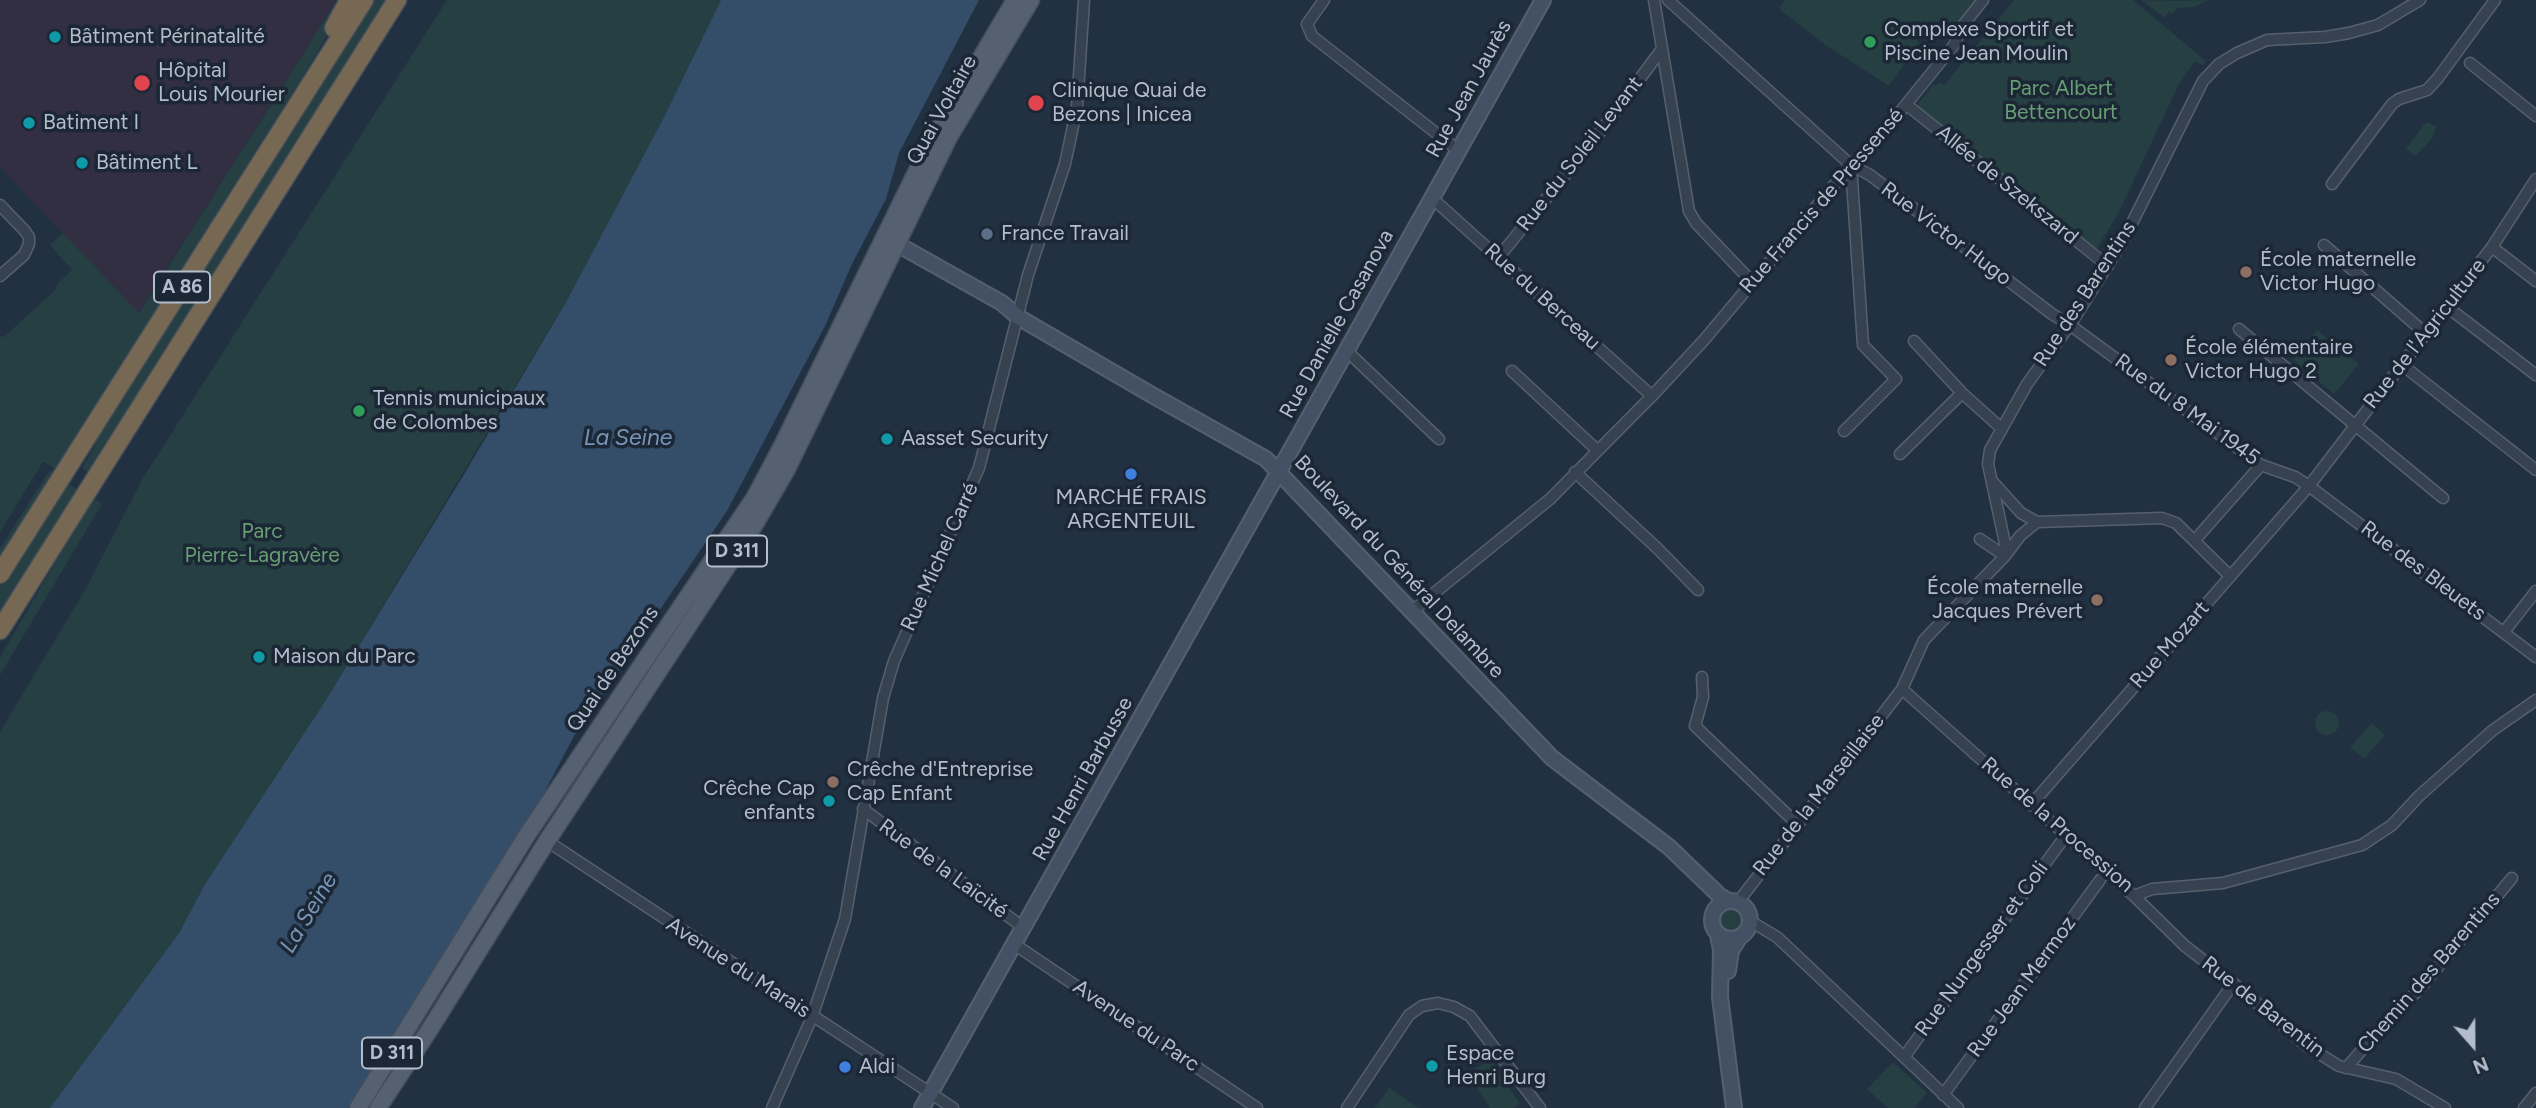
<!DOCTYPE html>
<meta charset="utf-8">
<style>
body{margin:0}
#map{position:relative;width:2536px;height:1108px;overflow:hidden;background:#223141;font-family:Figtree,sans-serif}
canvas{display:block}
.north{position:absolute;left:2438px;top:1010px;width:70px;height:70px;-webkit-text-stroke:5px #1c2736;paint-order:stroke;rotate:159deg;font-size:19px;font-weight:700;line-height:28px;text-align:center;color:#b3bdcb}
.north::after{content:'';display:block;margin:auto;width:24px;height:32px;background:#b3bdcb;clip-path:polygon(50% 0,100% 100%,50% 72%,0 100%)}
</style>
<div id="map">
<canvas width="2536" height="1108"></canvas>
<div class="north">N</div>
</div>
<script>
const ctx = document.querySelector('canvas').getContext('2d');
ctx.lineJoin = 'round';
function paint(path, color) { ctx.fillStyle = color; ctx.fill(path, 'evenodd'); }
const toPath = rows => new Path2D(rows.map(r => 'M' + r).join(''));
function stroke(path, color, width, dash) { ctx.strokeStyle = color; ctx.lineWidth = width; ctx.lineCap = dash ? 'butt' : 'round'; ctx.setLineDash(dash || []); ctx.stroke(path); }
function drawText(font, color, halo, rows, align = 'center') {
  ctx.font = font + ' Figtree,sans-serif'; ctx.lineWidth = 7; ctx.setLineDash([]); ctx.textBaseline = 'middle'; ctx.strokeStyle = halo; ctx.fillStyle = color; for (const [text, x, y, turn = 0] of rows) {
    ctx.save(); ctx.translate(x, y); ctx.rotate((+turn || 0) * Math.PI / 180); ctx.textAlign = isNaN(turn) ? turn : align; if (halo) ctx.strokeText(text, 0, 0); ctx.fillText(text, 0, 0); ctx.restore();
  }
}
const medical = toPath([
 [0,0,337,0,138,313,0,167]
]);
const green = toPath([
 [337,0,347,0,313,60,56,469,43,462,0,532,0,336,4,337,55,290,58,283,72,270,50,245,63,233,139,313],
 [371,0,391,0,91,474,82,468,97,441,94,436],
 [447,0,721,0,664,117,565,304,324,703,205,884,179,933,50,1108,0,1108,0,732,85,590,143,478],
 [1785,0,1978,0,1949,37,1929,24,1917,40,1919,43,1889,86,1824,44,1781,10,1779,7],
 [2014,0,2133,0,2206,61,2203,65,2194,62,2178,86,2119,212,2095,252,1911,113,1932,86,1940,83,1944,85],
 [2141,0,2180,1,2208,0,2194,7,2177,8,2173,14,2169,12,2165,18],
 [2426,122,2436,126,2433,137,2416,156,2406,149],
 [2317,330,2359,364,2334,394,2293,360],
 [49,471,55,473,0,557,0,548],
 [69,484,79,491,0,616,0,587,51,509],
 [93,498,102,504,0,675,0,657],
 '2315 723a12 12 0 1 1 24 0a12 12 0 1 1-24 0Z',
 [2372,723,2385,735,2364,759,2350,747],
 '1719 920a12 12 0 1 1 24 0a12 12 0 1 1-24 0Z',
 [1490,1059,1520,1104,1514,1108,1490,1108,1468,1074],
 [1893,1062,1927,1093,1914,1108,1888,1108,1867,1089],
 [1389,1088,1419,1108,1375,1108]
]);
const water = toPath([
 [721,0,979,0,899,153,886,199,852,264,825,326,727,511,574,736,543,795,481,899,466,918,448,954,348,1108,50,1108,179,933,205,884,324,703,463,476,565,304,664,117]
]);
const street = toPath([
 [1324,0,1307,24,1312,36,1459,151],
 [1654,0,1689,211,1696,223,1752,282],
 [1668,0,1851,165,1870,175,2052,314,2070,325,2261,465,2295,477,2309,486,2536,657],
 [2470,63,2536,116],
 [1907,105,2108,266],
 [2332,184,2392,104,2399,99,2427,90,2438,78,2495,0],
 [1432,198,1652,396],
 [0,205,25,231,29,237,29,244,24,255,0,276],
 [2324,245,2425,333],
 [2492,247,2536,281],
 [1498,258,1597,136,1662,49],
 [2446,306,2536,375],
 [2239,329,2443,498],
 [1914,341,1962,393,2001,428],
 [1347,351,1439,439],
 [2401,364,2536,470],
 [1512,371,1597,450],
 [1844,431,1896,379,1863,345,1851,165],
 [1900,454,1962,393],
 [1575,472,1657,548,1698,590],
 [1993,482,2021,513,2037,522,2162,518,2176,523,2230,576],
 [1980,539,2005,556],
 [2195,540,2261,465],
 [2007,553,1988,464,1990,450,2027,384,2070,325,2123,241,2203,81,2219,64,2237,53,2267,40,2325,37,2349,33,2378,25,2420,0],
 [1411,612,1550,499,1652,396,1704,340,1851,165,1866,154,1954,45,1964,24,1983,0],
 [2504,632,2536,591],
 [1702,677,1703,697,1695,726,1796,823],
 [1902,689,2134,896,2185,946,2243,991,2307,1046,2339,1066,2396,1079,2445,1108],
 [2031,805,2309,486,2492,247,2536,179],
 [863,809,1024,928],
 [547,841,953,1108],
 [2134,896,2152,889,2223,883,2362,845,2392,825,2419,796,2493,730,2536,700],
 [1738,902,1902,689,1924,640,2005,556,2020,536,2037,522],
 [1750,921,1777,937,1958,1108],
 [1014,944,1257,1108],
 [1904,1057,2061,842],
 [2346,1068,2383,1026,2423,985,2512,878],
 [1943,1095,2100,880],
 [772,1108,812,1017,845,919,883,698,894,661,979,468,1028,275,1065,164,1077,107,1084,0],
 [1347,1108,1409,1015,1422,1006,1438,1003,1454,1007,1470,1016,1540,1108],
 [2145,1108,2233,984],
 [2524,1108,2536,1093]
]);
const secondary = toPath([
 [897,244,1002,303,1018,317,1152,395,1266,459,1552,758,1669,847,1720,896,1729,901],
 '1712 920a19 19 0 1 1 38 0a19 19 0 1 1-38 0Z',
 [1718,935,1721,950,1720,997,1734,1108],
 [1728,971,1731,951,1739,938],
 [922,1108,1543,0]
]);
const primary = toPath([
 [358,1108,527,835,755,497,782,446,930,144,1015,0],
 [378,1108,430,1029,547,841,755,524,786,471,949,137,1031,0]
]);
const highway = toPath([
 [334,28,349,0],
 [0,574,364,0],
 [0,630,397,0]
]);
const markers = [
 [55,37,7,"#0f9aa8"],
 [1870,42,7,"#2e9e5b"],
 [142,83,9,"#e0444e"],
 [1036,103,9,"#e0444e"],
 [29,123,7,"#0f9aa8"],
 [82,163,7,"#0f9aa8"],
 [987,234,7,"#5c6f8a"],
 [2246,272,7,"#8d6e63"],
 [2171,360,7,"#8d6e63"],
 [359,411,7,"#2e9e5b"],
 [887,439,7,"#0f9aa8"],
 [1131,474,7,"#3f7fe0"],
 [2097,600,7,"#8d6e63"],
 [259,657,7,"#0f9aa8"],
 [833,782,7,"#8d6e63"],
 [829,801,7,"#0f9aa8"],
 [1432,1066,7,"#0f9aa8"],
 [845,1067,7,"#3f7fe0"]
];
const shields = [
 [182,287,56],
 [737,551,60],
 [392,1053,60]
];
const shieldNames = [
 ["A 86",182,287],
 ["D 311",737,551],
 ["D 311",392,1053]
];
const poiNames = [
 ["Complexe Sportif et",1884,30],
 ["Piscine Jean Moulin",1884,54],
 ["Bâtiment Périnatalité",69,37],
 ["Hôpital",158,71],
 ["Louis Mourier",158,95],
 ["Clinique Quai de",1052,91],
 ["Bezons | Inicea",1052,115],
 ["Batiment I",43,123],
 ["Bâtiment L",96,163],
 ["France Travail",1001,234],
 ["École maternelle",2260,260],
 ["Victor Hugo",2260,284],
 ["École élémentaire",2185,348],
 ["Victor Hugo 2",2185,372],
 ["Tennis municipaux",373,399],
 ["de Colombes",373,423],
 ["Aasset Security",901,439],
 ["MARCHÉ FRAIS",1131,498,"center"],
 ["ARGENTEUIL",1131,522,"center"],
 ["École maternelle",2083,588,"right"],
 ["Jacques Prévert",2083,612,"right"],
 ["Maison du Parc",273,657],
 ["Crêche d'Entreprise",847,770],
 ["Cap Enfant",847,794],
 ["Crêche Cap",815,789,"right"],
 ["enfants",815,813,"right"],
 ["Espace",1446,1054],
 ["Henri Burg",1446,1078],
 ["Aldi",859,1067]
];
const streetNames = [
 ["Rue Jean Jaurès",1469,89,-61],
 ["Quai Voltaire",942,110,-61],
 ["Rue du Soleil Levant",1580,154,-52],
 ["Allée de Szekszard",2007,185,39],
 ["Rue Francis de Pressensé",1822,201,-49],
 ["Rue Victor Hugo",1946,234,37],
 ["Rue des Barentins",2085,294,-57],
 ["Rue du Berceau",1542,297,42],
 ["Rue Danielle Casanova",1337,324,-61],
 ["Rue de l'Agriculture",2425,334,-52],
 ["Rue du 8 Mai 1945",2187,410,36],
 ["Rue Michel Carré",940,557,-66],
 ["Boulevard du Général Delambre",1399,567,47],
 ["Rue des Bleuets",2423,571,37],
 ["Rue Mozart",2170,645,-49],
 ["Quai de Bezons",613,669,-56],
 ["Rue Henri Barbusse",1083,779,-61],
 ["Rue de la Marseillaise",1819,795,-52],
 ["Rue de la Procession",2057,825,41],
 ["Rue de la Laïcité",943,869,36],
 ["Rue Nungesser et Coli",1982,949,-54],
 ["Avenue du Marais",738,968,33],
 ["Chemin des Barentins",2429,973,-49],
 ["Rue Jean Mermoz",2022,987,-54],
 ["Rue de Barentin",2263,1007,38],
 ["Avenue du Parc",1136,1026,34]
];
const parkNames = [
 ["Parc Albert",2061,89],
 ["Bettencourt",2061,113],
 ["Parc",262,532],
 ["Pierre-Lagravère",262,556]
];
const waterNames = [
 ["La Seine",628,438],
 ["La Seine",309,913,-59]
];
paint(medical, '#312f41');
paint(green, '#253f42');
paint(water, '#344d69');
stroke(street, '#55606e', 13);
stroke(secondary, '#55606e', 18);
stroke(primary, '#434e5d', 19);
stroke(highway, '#424d5b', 21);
stroke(street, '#374250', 10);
stroke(secondary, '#445164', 14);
stroke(primary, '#556171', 16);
stroke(highway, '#776853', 18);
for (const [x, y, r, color] of markers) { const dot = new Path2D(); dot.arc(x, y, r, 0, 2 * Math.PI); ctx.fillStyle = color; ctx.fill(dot); stroke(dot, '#1c2736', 2.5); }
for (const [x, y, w] of shields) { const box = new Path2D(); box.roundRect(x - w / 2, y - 15.5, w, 31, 5); ctx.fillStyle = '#1c2736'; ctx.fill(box); stroke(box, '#b3bdcb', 2); }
drawText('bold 19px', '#b3bdcb', null, shieldNames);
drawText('21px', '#b3bdcb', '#1c2736', poiNames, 'left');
drawText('21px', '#b3bdcb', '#1c2736', streetNames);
drawText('21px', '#689e73', '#1c2736', parkNames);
drawText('italic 23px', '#7895b5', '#1c2736', waterNames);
</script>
